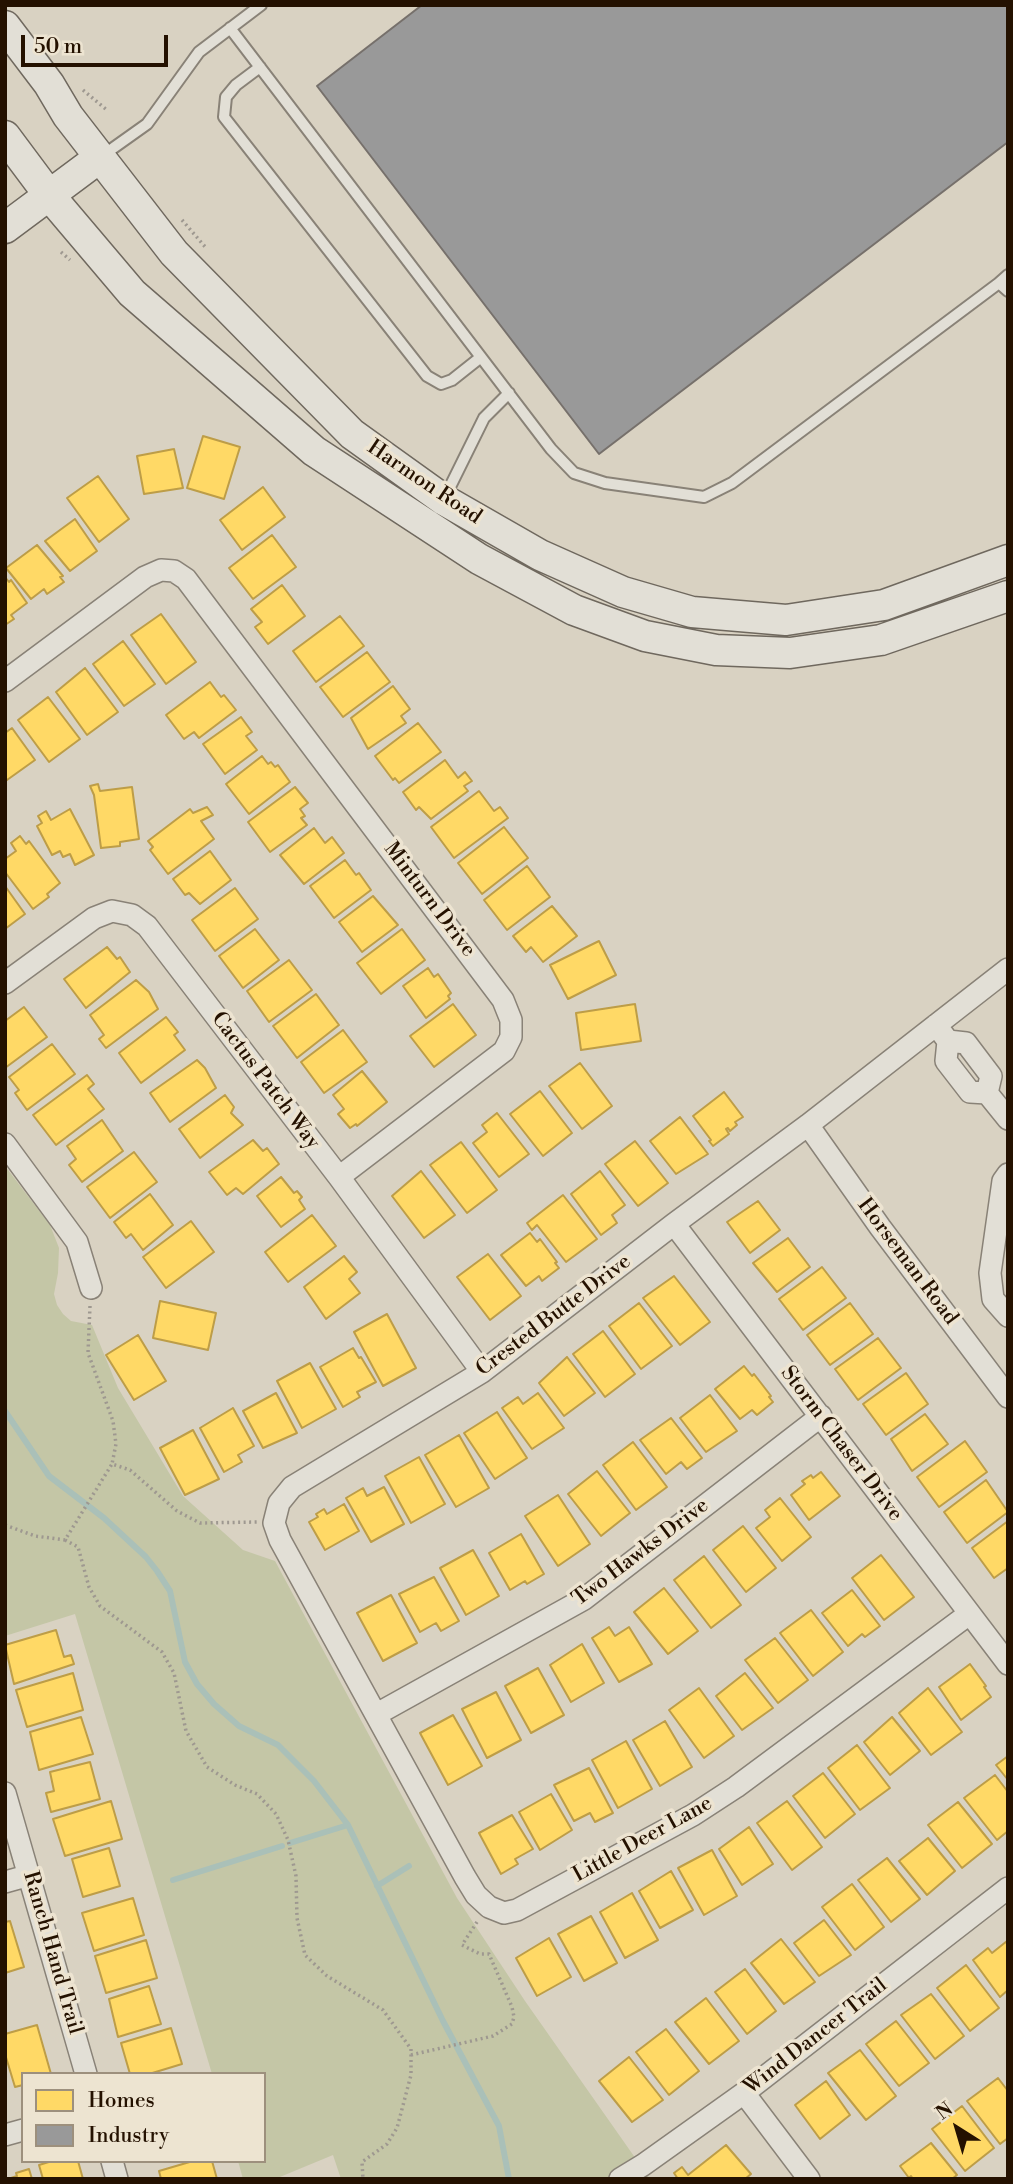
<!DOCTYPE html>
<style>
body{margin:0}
#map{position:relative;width:1013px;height:2184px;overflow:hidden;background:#d9d2c2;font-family:"Libre Bodoni",serif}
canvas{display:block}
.frame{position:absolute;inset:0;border:7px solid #241100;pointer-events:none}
.legend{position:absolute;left:21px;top:2072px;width:245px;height:91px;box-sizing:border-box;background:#ede4d1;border:2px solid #9d907d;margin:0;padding:9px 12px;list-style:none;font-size:21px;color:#241100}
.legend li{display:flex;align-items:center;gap:14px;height:35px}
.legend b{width:35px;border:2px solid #9d907d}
.north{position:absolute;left:922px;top:2093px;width:70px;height:70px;-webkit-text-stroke:5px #ede4d1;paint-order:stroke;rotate:323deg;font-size:19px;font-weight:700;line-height:28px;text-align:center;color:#241100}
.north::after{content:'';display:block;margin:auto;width:24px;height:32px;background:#241100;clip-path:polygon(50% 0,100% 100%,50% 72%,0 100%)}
.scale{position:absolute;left:21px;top:35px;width:147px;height:32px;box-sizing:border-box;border:4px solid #241100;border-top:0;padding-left:9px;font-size:21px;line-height:24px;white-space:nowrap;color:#241100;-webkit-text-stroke:5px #ede4d1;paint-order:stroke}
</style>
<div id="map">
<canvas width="1013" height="2184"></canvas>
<div class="frame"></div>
<ul class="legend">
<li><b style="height:19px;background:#ffd966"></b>Homes</li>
<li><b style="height:19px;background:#999"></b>Industry</li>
</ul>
<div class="north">N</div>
<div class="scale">50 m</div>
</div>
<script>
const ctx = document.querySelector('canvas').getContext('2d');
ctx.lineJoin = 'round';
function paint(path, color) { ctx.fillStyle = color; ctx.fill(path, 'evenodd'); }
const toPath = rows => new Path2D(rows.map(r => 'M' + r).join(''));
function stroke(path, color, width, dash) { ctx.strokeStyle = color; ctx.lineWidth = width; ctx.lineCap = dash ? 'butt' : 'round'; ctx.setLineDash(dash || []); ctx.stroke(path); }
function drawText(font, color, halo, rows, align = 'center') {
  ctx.font = font + ' "Libre Bodoni",serif'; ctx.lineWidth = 7; ctx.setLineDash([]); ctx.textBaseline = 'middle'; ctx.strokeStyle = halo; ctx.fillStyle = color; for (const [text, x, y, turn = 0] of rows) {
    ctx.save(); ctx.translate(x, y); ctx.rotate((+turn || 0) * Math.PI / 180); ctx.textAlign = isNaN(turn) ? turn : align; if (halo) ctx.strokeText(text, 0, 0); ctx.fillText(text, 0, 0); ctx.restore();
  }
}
const green = toPath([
 [5,1166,50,1225,59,1248,58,1273,54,1294,57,1305,63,1314,71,1321,92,1325,118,1388,183,1496,243,1550,275,1561,457,1898,525,2001,650,2179,341,2179,333,2155,275,2179,243,2179,238,2161,264,2161,264,2074,212,2074,75,1614,5,1636]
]);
const homes = toPath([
 [203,436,240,447,224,499,187,488,203,436],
 [174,449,183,488,144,494,137,456,174,449],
 [98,476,129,519,99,542,67,498,98,476],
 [263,487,285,517,242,550,220,520,263,487],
 [75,519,97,551,70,571,45,541,75,519],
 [272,535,296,567,253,599,229,568,272,535],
 [37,545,63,576,60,577,64,582,47,594,44,589,31,599,6,568,37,545],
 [5,577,9,582,11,580,27,603,11,615,14,619,5,625,5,577],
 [282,585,305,616,268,644,255,627,262,622,251,609,282,585],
 [161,614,196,662,166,684,131,635,161,614],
 [340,616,364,646,316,682,293,651,340,616],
 [123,641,155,684,124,706,93,664,123,641],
 [367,652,390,682,343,717,320,687,367,652],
 [85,668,118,712,87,735,56,692,85,668],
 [210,682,221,697,224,695,236,710,199,738,194,732,184,739,166,715,210,682],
 [393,686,410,709,401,716,406,723,368,749,351,718,393,686],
 [48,697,80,739,49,762,18,720,48,697],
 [241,717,252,732,246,736,257,750,225,774,203,744,241,717],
 [418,723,441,752,399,783,395,778,393,780,375,756,418,723],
 [12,728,35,760,7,780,5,777,5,733,12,728],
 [262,756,268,764,271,762,275,767,278,765,290,782,249,814,226,784,262,756],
 [445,760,458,778,465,772,472,781,464,786,468,791,431,819,419,807,416,810,403,792,445,760],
 [98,784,100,791,132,787,139,839,120,842,120,846,101,848,94,795,90,786,98,784],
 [295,787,308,803,300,809,305,816,301,818,307,825,270,852,248,822,295,787],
 [479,791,494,811,500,807,508,818,454,858,431,827,479,791],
 [207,807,213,815,201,821,214,839,168,874,150,850,153,847,148,841,190,809,193,813,207,807],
 [70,809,94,855,75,865,70,854,63,857,60,851,52,855,37,826,42,823,38,816,46,811,51,820,70,809],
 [504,827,528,858,482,894,458,863,504,827],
 [314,828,325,843,332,837,344,853,304,884,280,855,314,828],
 [20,836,26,844,29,841,60,883,47,894,49,897,33,909,5,872,5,859,16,851,11,843,20,836],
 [210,851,231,880,200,904,189,893,185,895,173,879,210,851],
 [345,860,356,875,359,873,371,890,334,918,310,886,345,860],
 [527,866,550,897,507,930,484,900,527,866],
 [5,886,25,914,5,929,5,886],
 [235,888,258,919,215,951,192,920,235,888],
 [373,896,398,925,362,952,339,922,373,896],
 [552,906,577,936,543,962,531,947,526,952,513,936,552,906],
 [255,929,279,960,243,988,219,956,255,929],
 [402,929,425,960,381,994,357,963,402,929],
 [599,941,616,975,568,999,550,965,599,941],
 [107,947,117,959,120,957,130,972,86,1008,64,979,107,947],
 [289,960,312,990,269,1022,247,991,289,960],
 [428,968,434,977,438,974,451,993,448,996,450,999,426,1018,403,986,428,968],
 [136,980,149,992,158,1009,106,1048,99,1039,104,1035,90,1015,136,980],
 [316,994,339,1025,297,1058,273,1026,316,994],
 [453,1004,476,1035,434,1067,410,1036,453,1004],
 [635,1004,641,1041,581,1050,576,1013,635,1004],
 [24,1007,47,1037,5,1068,5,1021,24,1007],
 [166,1017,178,1032,174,1035,185,1050,141,1083,119,1053,166,1017],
 [343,1030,367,1062,324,1093,301,1062,343,1030],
 [52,1044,75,1074,27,1110,15,1093,19,1090,9,1077,52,1044],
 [197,1060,205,1068,216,1088,170,1122,150,1093,197,1060],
 [580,1063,612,1106,582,1129,549,1086,580,1063],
 [362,1071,387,1102,357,1126,356,1124,350,1128,338,1114,344,1109,333,1095,362,1071],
 [87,1075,94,1084,88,1089,104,1109,56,1145,33,1115,87,1075],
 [540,1091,572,1133,543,1156,510,1114,540,1091],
 [724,1092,743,1117,735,1122,737,1125,730,1131,728,1128,726,1129,729,1134,713,1146,709,1141,711,1140,693,1116,724,1092],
 [225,1095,234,1107,231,1113,243,1125,200,1158,179,1129,225,1095],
 [497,1113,529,1154,499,1177,473,1143,487,1132,482,1125,497,1113],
 [680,1117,708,1154,676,1174,650,1141,680,1117],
 [102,1120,123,1151,82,1182,69,1165,76,1159,67,1146,102,1120],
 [253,1140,263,1151,267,1148,279,1164,243,1194,236,1188,227,1195,209,1172,253,1140],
 [635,1141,668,1183,638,1206,605,1164,635,1141],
 [461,1142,497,1190,467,1213,430,1165,461,1142],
 [134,1152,157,1182,110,1218,87,1187,134,1152],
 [421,1171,455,1215,424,1238,392,1196,421,1171],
 [600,1171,625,1205,612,1215,617,1223,601,1235,571,1194,600,1171],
 [281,1177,294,1193,297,1191,302,1197,299,1200,305,1209,281,1227,257,1196,281,1177],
 [150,1194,173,1225,143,1250,131,1234,126,1238,114,1222,150,1194],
 [563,1195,597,1239,566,1262,537,1225,532,1230,527,1223,563,1195],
 [758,1201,780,1230,750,1253,727,1222,758,1201],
 [312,1215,336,1246,288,1282,265,1252,312,1215],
 [191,1221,214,1252,166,1288,143,1257,191,1221],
 [530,1233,537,1242,540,1239,557,1262,555,1263,559,1268,542,1281,539,1276,526,1286,501,1255,530,1233],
 [788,1238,810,1267,777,1292,753,1263,788,1238],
 [488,1254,521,1296,490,1320,457,1277,488,1254],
 [344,1256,357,1272,349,1279,360,1293,326,1319,304,1287,344,1256],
 [822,1267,846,1298,803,1330,779,1299,822,1267],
 [674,1276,710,1322,680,1345,643,1298,674,1276],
 [160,1301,216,1313,208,1350,153,1338,160,1301],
 [639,1303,672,1346,641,1369,609,1326,639,1303],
 [850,1303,873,1334,830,1365,807,1335,850,1303],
 [387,1314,416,1368,383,1386,354,1332,387,1314],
 [603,1331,635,1374,605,1397,573,1354,603,1331],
 [138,1335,166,1381,134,1400,106,1355,138,1335],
 [878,1338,901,1368,858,1400,835,1369,878,1338],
 [353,1348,359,1358,361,1357,376,1382,357,1392,360,1397,343,1407,320,1367,353,1348],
 [567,1357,595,1393,564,1416,539,1383,567,1357],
 [310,1363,336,1409,302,1428,277,1381,310,1363],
 [744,1366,752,1376,754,1374,771,1396,769,1397,773,1402,757,1415,752,1410,740,1419,715,1389,744,1366],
 [906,1373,928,1404,886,1435,863,1404,906,1373],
 [276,1393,297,1433,263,1448,243,1411,276,1393],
 [538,1393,564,1428,532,1449,502,1408,518,1397,523,1404,538,1393],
 [710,1395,737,1431,706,1452,680,1418,710,1395],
 [233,1408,254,1446,238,1455,242,1462,224,1472,200,1428,233,1408],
 [497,1412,527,1458,495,1479,464,1433,497,1412],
 [925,1414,948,1444,912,1471,891,1439,925,1414],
 [671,1418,702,1458,687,1469,681,1462,666,1474,640,1440,671,1418],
 [193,1430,219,1479,185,1495,160,1448,193,1430],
 [459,1435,489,1488,456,1507,425,1455,459,1435],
 [965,1441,987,1472,939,1507,917,1477,965,1441],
 [633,1442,667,1487,636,1510,603,1465,633,1442],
 [419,1457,445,1504,411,1523,385,1476,419,1457],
 [597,1471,630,1513,601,1536,568,1494,597,1471],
 [821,1472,840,1496,809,1520,791,1495,805,1484,802,1481,811,1475,813,1478,821,1472],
 [986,1480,1008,1512,967,1543,944,1512,986,1480],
 [384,1487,404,1524,371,1542,346,1498,363,1488,367,1496,384,1487],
 [558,1495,590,1544,558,1566,525,1516,558,1495],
 [780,1498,811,1537,782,1561,756,1528,770,1517,765,1510,780,1498],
 [344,1504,359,1531,325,1550,309,1522,318,1517,316,1514,324,1509,327,1514,344,1504],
 [1008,1521,1008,1568,994,1578,972,1548,1008,1521],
 [743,1526,776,1568,746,1592,713,1550,743,1526],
 [521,1534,544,1574,527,1584,525,1581,510,1590,489,1553,521,1534],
 [473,1550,499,1596,466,1615,440,1568,473,1550],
 [881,1555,914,1597,884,1620,852,1578,881,1555],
 [704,1556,741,1605,711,1628,674,1580,704,1556],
 [434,1577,459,1621,441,1631,436,1623,420,1632,399,1594,434,1577],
 [664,1588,698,1631,668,1654,634,1612,664,1588],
 [852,1590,880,1626,865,1637,862,1634,848,1646,822,1613,852,1590],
 [391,1595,417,1643,383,1661,357,1613,391,1595],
 [811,1610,843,1652,813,1676,780,1633,811,1610],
 [609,1627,615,1636,629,1627,652,1664,619,1682,592,1638,609,1627],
 [56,1630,64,1657,71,1655,74,1664,14,1684,5,1645,56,1630],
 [775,1638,808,1680,778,1703,745,1660,775,1638],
 [582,1644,604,1683,571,1702,550,1665,582,1644],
 [970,1664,986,1686,984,1687,991,1697,961,1720,939,1687,970,1664],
 [538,1668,564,1715,531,1733,505,1686,538,1668],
 [73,1673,83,1710,27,1727,16,1690,73,1673],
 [745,1673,773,1708,742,1730,716,1696,745,1673],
 [699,1688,734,1736,704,1758,669,1710,699,1688],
 [928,1688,962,1732,931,1755,899,1713,928,1688],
 [496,1692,521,1740,487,1758,462,1709,496,1692],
 [453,1715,482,1766,448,1785,420,1733,453,1715],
 [81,1717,93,1754,39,1770,30,1732,81,1717],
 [892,1717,920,1751,890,1775,864,1742,892,1717],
 [665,1721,692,1767,660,1786,633,1740,665,1721],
 [626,1741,652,1789,618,1808,592,1760,626,1741],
 [857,1745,890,1788,860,1810,828,1768,857,1745],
 [1008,1756,1008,1780,996,1765,1008,1756],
 [90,1762,100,1799,51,1812,46,1793,54,1791,50,1772,90,1762],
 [589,1768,613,1813,595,1822,590,1813,574,1821,554,1785,589,1768],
 [823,1773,855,1814,825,1838,793,1796,823,1773],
 [995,1775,1008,1792,1008,1831,997,1840,964,1798,995,1775],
 [551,1794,572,1830,540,1850,519,1812,551,1794],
 [111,1801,122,1839,65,1856,53,1819,111,1801],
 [787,1801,822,1847,792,1870,757,1823,787,1801],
 [958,1802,992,1844,962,1868,928,1825,958,1802],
 [512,1815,533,1849,515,1859,518,1864,501,1874,479,1833,512,1815],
 [749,1827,773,1864,742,1885,719,1849,749,1827],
 [928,1838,955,1871,927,1895,899,1861,928,1838],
 [109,1848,120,1886,83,1897,72,1859,109,1848],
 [712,1850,737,1896,704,1915,678,1868,712,1850],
 [887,1858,920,1899,891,1922,858,1880,887,1858],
 [671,1871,693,1910,660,1928,639,1891,671,1871],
 [852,1884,884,1927,855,1950,822,1907,852,1884],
 [632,1893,658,1940,625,1958,600,1912,632,1893],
 [133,1898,144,1935,94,1951,82,1913,133,1898],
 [591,1916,617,1963,584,1981,558,1934,591,1916],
 [824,1920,851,1955,819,1976,794,1943,824,1920],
 [10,1921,24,1967,5,1973,5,1922,10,1921],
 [549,1938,571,1977,537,1996,516,1958,549,1938],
 [781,1939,815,1982,784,2004,751,1963,781,1939],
 [146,1940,157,1978,106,1993,95,1956,146,1940],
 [1007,1941,1008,1990,1000,1997,973,1960,988,1948,992,1953,1007,1941],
 [966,1965,999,2008,970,2031,937,1988,966,1965],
 [745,1969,776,2011,747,2034,715,1992,745,1969],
 [149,1986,161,2024,118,2037,109,1999,149,1986],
 [931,1994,964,2036,935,2059,901,2015,931,1994],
 [706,1998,739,2041,709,2064,675,2022,706,1998],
 [896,2021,929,2063,899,2086,866,2044,896,2021],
 [37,2025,51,2074,23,2074,23,2085,15,2087,5,2054,5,2034,37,2025],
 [171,2028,182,2064,149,2074,130,2074,121,2043,171,2028],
 [666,2029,699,2071,669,2095,636,2052,666,2029],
 [860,2050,896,2096,866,2120,828,2073,860,2050],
 [629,2057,663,2100,632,2122,599,2081,629,2057],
 [998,2078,1008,2091,1008,2138,1000,2144,967,2101,998,2078],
 [826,2081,850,2115,820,2139,795,2105,826,2081],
 [962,2106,994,2148,965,2171,932,2129,962,2106],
 [931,2143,957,2175,952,2179,913,2179,911,2176,909,2178,900,2166,931,2143],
 [726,2145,751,2174,745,2179,678,2179,674,2173,682,2167,688,2175,726,2145],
 [52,2161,78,2161,83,2179,43,2179,39,2165,52,2161],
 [193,2161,212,2161,217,2179,161,2179,159,2171,193,2161],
 [29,2169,32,2179,8,2179,17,2176,16,2173,29,2169]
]);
const industry = toPath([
 [422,5,1008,5,1008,142,599,454,317,86,422,5]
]);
const stream = toPath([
 [5,1411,49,1476,104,1518,146,1557,157,1571,170,1591,185,1662,197,1684,214,1704,239,1726,278,1745,314,1781,348,1825,443,2021,499,2126,509,2179],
 [290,1843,348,1825],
 [173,1880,282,1846],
 [377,1886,409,1866]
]);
const path = toPath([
 [83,90,108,111],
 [182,220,207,249],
 [61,252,70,260],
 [90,1306,88,1353,113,1421,116,1444,112,1464],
 [5,1525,35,1536,65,1540,112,1464,130,1470,177,1511,200,1523,257,1522],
 [65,1540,78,1547,89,1587,100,1606,162,1652,174,1673,186,1731,207,1767,235,1785,257,1794,276,1814,288,1840,296,1876,297,1918,305,1955,327,1976,383,2010,411,2049,411,2075,397,2128,387,2144,362,2162,363,2179],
 [411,2055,493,2036,512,2024,514,2017,512,2007,489,1954,480,1954,462,1945,477,1922]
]);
const lane = toPath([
 [230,28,551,449,574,473,605,483,704,497,732,483,999,283],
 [260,67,236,85,226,97,224,117,427,376,441,384,452,380,481,357],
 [102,156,147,124,199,52,261,5],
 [1008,275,999,283,1008,291],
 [445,497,484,418,509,393]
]);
const street = toPath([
 [5,681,145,577,161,570,174,571,186,579,503,1000,511,1020,511,1037,504,1051,339,1177],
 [5,983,94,918,112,911,132,915,147,926,339,1177,482,1372],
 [936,1025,948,1041,966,1043,991,1076,987,1093,1008,1119],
 [948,1041,946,1061,970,1092,987,1093],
 [808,1125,880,1227,1008,1397],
 [5,1144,77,1242,91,1288],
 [1008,1174,1003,1181,990,1273,993,1299,1008,1316],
 [674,1224,1008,1664],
 [969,1614,736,1787,693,1815,517,1910,504,1913,489,1907,476,1895,465,1877,280,1540,274,1523,279,1503,292,1487,482,1372,674,1224,808,1125,1008,969],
 [377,1714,584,1599,821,1416],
 [5,1793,86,2074],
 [5,1882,30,1875],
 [744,2093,809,2179],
 [5,2135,23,2130],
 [112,2161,117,2179],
 [620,2179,643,2165,744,2093,1008,1888]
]);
const secondary = toPath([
 [5,26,49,84,68,116,174,253,352,434,444,500,540,555,623,592,692,612,786,620,884,605,1008,560],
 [5,136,49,195,132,293,314,451,479,559,574,610,645,636,716,650,790,653,881,640,1008,596],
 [5,228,99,158]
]);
const streetNames = [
 ["Harmon Road",424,483,34],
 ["Minturn Drive",429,900,53],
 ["Cactus Patch Way",265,1081,53],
 ["Horseman Road",907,1262,53],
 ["Crested Butte Drive",554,1316,-37],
 ["Storm Chaser Drive",841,1444,53],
 ["Two Hawks Drive",641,1553,-37],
 ["Little Deer Lane",643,1840,-29],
 ["Ranch Hand Trail",52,1953,74],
 ["Wind Dancer Trail",816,2037,-38]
];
paint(green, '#c4c6a6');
paint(homes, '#ffd966');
stroke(homes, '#bd9d47', 2);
paint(industry, '#999');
stroke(industry, '#76706b', 2);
stroke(stream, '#aac0b8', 6);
stroke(lane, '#898277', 14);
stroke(street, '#898277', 24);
stroke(secondary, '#6f685e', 33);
stroke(path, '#9e9890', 3.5, [2, 3.5]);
stroke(lane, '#e2dfd6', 10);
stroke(street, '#e2dfd6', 21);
stroke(secondary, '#e2dfd6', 30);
drawText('21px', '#241100', '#ede4d1', streetNames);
</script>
